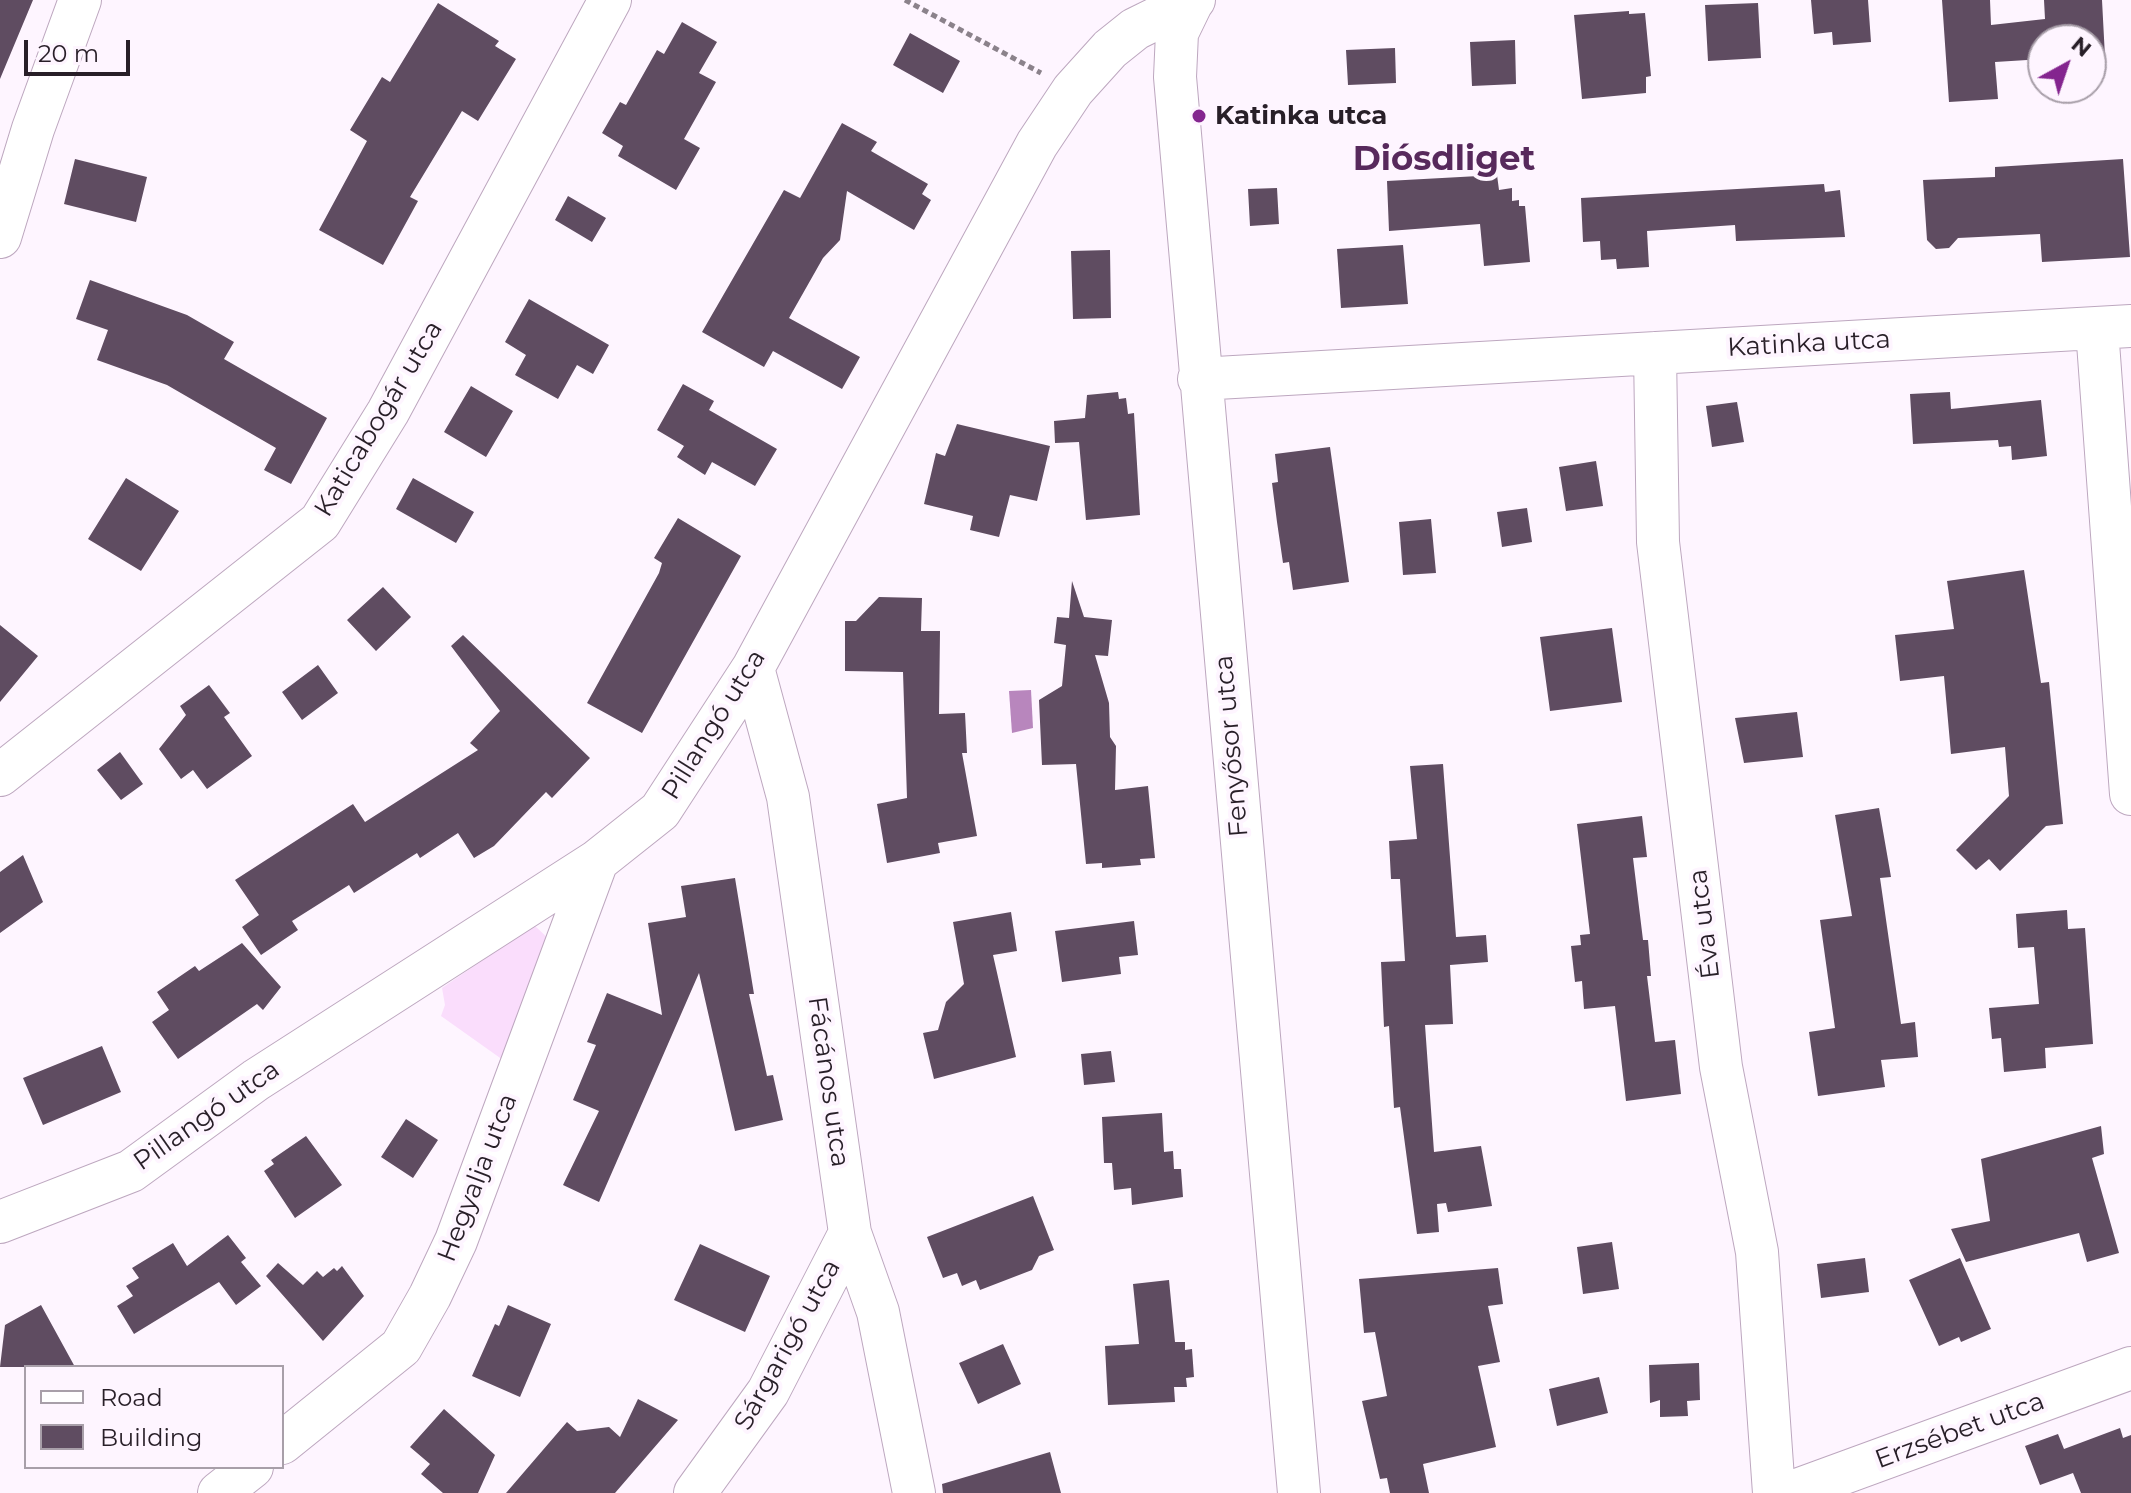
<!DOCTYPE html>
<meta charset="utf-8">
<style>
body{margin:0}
#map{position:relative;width:2131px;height:1493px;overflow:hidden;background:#fef5ff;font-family:Montserrat,sans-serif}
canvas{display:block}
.legend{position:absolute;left:24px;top:1365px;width:260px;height:104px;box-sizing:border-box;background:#fef5ff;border:2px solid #a89fa9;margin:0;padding:10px 14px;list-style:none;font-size:24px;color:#281f28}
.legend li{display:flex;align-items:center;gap:16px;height:40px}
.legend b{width:40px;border:2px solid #a89fa9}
.north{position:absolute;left:2027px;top:24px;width:80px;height:80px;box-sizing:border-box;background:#fef5ff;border:2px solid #a89fa9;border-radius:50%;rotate:40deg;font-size:22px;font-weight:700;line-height:32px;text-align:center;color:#281f28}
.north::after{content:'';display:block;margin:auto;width:28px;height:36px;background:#84258f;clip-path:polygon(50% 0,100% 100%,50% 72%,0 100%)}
.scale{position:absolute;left:24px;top:40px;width:106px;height:36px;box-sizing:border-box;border:4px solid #281f28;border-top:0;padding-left:10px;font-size:24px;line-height:28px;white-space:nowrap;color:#281f28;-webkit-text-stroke:6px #fef5ff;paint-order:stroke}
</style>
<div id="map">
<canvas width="2131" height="1493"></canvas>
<ul class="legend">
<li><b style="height:10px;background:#fff"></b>Road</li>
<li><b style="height:22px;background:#5f4c61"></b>Building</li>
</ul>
<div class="north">N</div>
<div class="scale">20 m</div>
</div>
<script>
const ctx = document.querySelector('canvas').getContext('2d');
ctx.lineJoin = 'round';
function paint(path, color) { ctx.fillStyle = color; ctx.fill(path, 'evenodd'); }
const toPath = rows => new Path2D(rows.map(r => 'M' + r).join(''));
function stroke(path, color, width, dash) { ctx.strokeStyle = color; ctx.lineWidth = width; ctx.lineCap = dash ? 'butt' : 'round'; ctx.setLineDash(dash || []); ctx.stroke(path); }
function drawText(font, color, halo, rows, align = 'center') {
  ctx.font = font + ' Montserrat,sans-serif'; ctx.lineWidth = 8; ctx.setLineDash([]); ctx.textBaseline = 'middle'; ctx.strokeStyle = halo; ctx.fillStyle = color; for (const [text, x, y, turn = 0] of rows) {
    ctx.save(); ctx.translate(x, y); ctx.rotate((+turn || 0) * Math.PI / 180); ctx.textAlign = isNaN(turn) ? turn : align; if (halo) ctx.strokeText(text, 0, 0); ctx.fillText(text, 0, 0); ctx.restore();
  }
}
const green = toPath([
 [534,925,552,942,503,1060,441,1016,445,1005,442,988]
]);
const water = toPath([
 [1031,690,1033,728,1012,733,1009,691]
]);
const building = toPath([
 [0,0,33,0,0,79],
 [1811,0,1868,0,1871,42,1833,45,1832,32,1814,34],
 [1942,0,1990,0,1991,25,2045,19,2044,0,2102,0,2105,57,2091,57,2091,40,2043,40,2043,59,1995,62,1998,99,1949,102],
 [438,3,499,41,495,46,516,59,478,121,462,111,410,197,418,201,383,265,319,230,367,141,350,130,382,77,390,82],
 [1758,3,1761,58,1708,61,1705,5],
 [1629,11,1629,14,1645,13,1651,76,1646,77,1646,93,1582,99,1574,15],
 [682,22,717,42,699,73,716,82,684,139,700,148,676,190,618,156,623,146,602,133,620,102,626,105,657,50,664,54],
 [910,33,960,61,943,93,893,65],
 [1515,40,1516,84,1472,86,1470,42],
 [1395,48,1396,83,1348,85,1346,50],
 [842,123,877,142,871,151,928,184,922,194,931,200,914,230,847,191,840,240,823,258,789,318,860,357,842,389,773,351,764,367,702,332,784,190,800,198],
 [75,159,147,177,136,222,64,204],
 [2123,159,2130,257,2042,262,2040,234,1958,238,1949,248,1936,249,1927,240,1923,180,1995,177,1995,167],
 [1497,175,1499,190,1512,188,1512,201,1519,200,1519,206,1525,206,1530,262,1484,266,1480,224,1389,231,1387,181],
 [1824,184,1825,192,1840,190,1845,237,1736,241,1735,225,1647,231,1649,267,1617,269,1616,259,1601,260,1600,241,1583,242,1581,198],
 [1277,188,1279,224,1250,226,1248,189],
 [568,196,606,218,592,242,555,220],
 [1403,245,1408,304,1341,308,1337,249],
 [1110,250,1111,318,1073,319,1071,251],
 [90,280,187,315,234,342,224,359,327,418,291,484,264,470,276,448,167,385,97,360,108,330,76,319],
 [529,299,609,345,593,374,577,365,558,399,515,375,526,355,505,342],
 [683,384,714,401,709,410,777,449,755,486,712,462,705,475,677,457,684,446,657,430],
 [471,386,513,411,486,457,444,432],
 [1118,392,1119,399,1126,398,1128,414,1134,413,1140,515,1086,520,1079,442,1055,443,1054,421,1085,418,1087,395],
 [1950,392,1951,409,2041,400,2047,456,2012,460,2011,446,1999,447,1998,440,1913,444,1910,394],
 [1737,402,1744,442,1712,447,1706,406],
 [957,424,1050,446,1037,501,1010,495,999,537,970,530,973,516,924,504,936,453,945,456],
 [1330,447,1349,582,1293,590,1289,562,1283,563,1277,522,1272,483,1278,482,1275,454],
 [1596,461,1603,506,1566,511,1559,467],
 [126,478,179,511,141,571,88,539],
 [413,478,474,512,456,543,396,509],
 [1527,508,1532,542,1502,547,1497,512],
 [678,518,741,556,642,733,587,703,659,573,662,563,654,558],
 [1431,519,1436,573,1403,575,1399,522],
 [2024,570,2041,683,2049,682,2063,824,2046,826,2000,871,1989,859,1976,870,1956,850,2009,796,2005,747,1951,754,1944,676,1900,681,1895,635,1954,629,1947,581],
 [1072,581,1084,617,1112,620,1108,656,1095,655,1109,703,1110,737,1116,746,1115,790,1148,786,1155,858,1140,859,1141,865,1102,868,1102,863,1086,864,1076,764,1042,765,1039,700,1062,686,1066,645,1054,643,1057,617,1069,618],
 [383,587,411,617,376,651,347,620],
 [879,597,922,598,921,631,940,631,939,714,965,713,967,753,962,753,977,836,938,843,940,853,887,863,877,804,907,798,903,672,845,671,845,621,856,621],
 [0,625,38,656,0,702],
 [1612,628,1622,702,1550,711,1540,637],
 [463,635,590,758,552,798,546,792,494,846,474,858,458,833,420,858,417,853,354,893,349,885,292,921,298,930,261,955,242,927,259,915,235,880,353,804,365,822,478,750,470,743,500,711,451,646],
 [318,665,338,693,302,720,282,692],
 [209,685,230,713,224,717,252,756,207,789,193,770,181,779,159,749,186,715,180,706],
 [1797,712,1803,757,1744,763,1735,718],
 [120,752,143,784,121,800,97,770],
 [1443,764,1456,937,1486,935,1488,962,1450,965,1453,1024,1425,1025,1434,1152,1481,1146,1492,1206,1448,1212,1446,1203,1437,1204,1439,1232,1417,1234,1400,1107,1394,1108,1389,1026,1384,1027,1381,962,1405,961,1400,879,1391,879,1389,841,1417,839,1410,766],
 [1879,808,1891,877,1880,878,1901,1024,1915,1022,1918,1057,1881,1060,1885,1087,1818,1096,1809,1032,1835,1028,1820,920,1852,916,1835,815],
 [1642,816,1647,857,1633,858,1643,940,1648,940,1651,976,1647,976,1655,1042,1675,1040,1681,1094,1626,1101,1615,1006,1584,1009,1582,981,1575,982,1571,946,1581,945,1580,935,1590,934,1577,824],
 [23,855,43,902,0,933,0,872],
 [735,878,754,994,749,994,767,1076,773,1075,783,1120,735,1131,699,973,599,1202,563,1185,599,1111,573,1100,596,1045,587,1042,607,993,662,1015,648,923,686,917,681,886],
 [2067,910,2068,929,2085,928,2093,1044,2045,1048,2046,1068,2004,1072,2001,1038,1992,1039,1989,1008,2039,1004,2034,947,2018,948,2016,914],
 [1011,912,1017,951,993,955,1016,1057,934,1079,923,1033,938,1030,946,1002,964,984,953,922],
 [1134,921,1138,955,1119,957,1121,974,1062,982,1055,931],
 [242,943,281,987,263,1010,257,1004,178,1059,152,1022,169,1010,157,992,195,966,199,971],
 [102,1046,121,1092,43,1125,23,1078],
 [1111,1051,1115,1082,1084,1085,1081,1054],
 [1162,1113,1164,1152,1173,1151,1174,1169,1181,1169,1183,1197,1132,1205,1131,1188,1114,1190,1112,1163,1104,1163,1102,1117],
 [406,1119,438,1140,413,1178,381,1157],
 [2101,1126,2104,1154,2092,1158,2119,1253,2087,1262,2079,1233,1966,1262,1951,1229,1990,1221,1981,1159],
 [306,1136,342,1185,295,1218,264,1171,274,1164,271,1160],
 [1033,1196,1054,1250,1039,1256,1032,1270,980,1290,976,1280,962,1286,957,1273,943,1278,927,1237],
 [228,1235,246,1258,241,1262,261,1286,236,1305,219,1282,134,1334,117,1306,133,1296,126,1286,139,1278,132,1268,173,1243,187,1266],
 [1612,1242,1619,1289,1583,1294,1577,1247],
 [700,1244,770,1276,745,1332,674,1300],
 [1865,1258,1869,1292,1821,1298,1817,1264],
 [1960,1258,1991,1329,1961,1342,1959,1337,1939,1346,1909,1280],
 [278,1263,303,1285,317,1271,323,1277,334,1268,337,1271,342,1266,364,1296,323,1341,266,1276],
 [1498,1268,1503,1304,1488,1306,1500,1362,1478,1366,1496,1447,1423,1464,1429,1493,1390,1493,1387,1478,1380,1479,1362,1401,1387,1396,1375,1332,1364,1333,1359,1279],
 [1169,1280,1175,1342,1185,1342,1185,1350,1192,1349,1194,1377,1186,1378,1187,1387,1174,1387,1175,1402,1108,1405,1105,1346,1139,1344,1133,1284],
 [41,1305,75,1367,0,1367,5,1325],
 [508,1305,551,1324,520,1397,472,1376,495,1324,499,1326],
 [1003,1344,1021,1384,978,1404,959,1363],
 [1699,1363,1700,1400,1687,1401,1688,1416,1660,1417,1660,1400,1650,1403,1649,1365],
 [1599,1377,1608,1413,1557,1426,1549,1389],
 [638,1399,678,1420,615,1493,506,1493,567,1422,577,1431,609,1427,620,1437],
 [444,1409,495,1455,478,1493,443,1493,421,1474,430,1464,410,1447],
 [2120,1428,2123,1438,2131,1435,2131,1493,2081,1493,2073,1473,2040,1485,2025,1446,2058,1434,2064,1449],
 [1050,1452,1061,1493,943,1493,942,1484]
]);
const path = toPath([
 [905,0,1041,73]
]);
const minor = toPath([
 [1192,2,1177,33,1175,77,1299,1493],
 [0,237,33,129,80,0],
 [2097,329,2131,794],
 [1655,353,1658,542,1721,1067,1757,1252,1774,1493],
 [1199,379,2131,326],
 [753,668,788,797,850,1233,878,1312,914,1493],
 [0,775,320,522,388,412,610,0],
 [0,1222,131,1171,256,1080,597,861,660,811,753,668,1037,144,1073,90,1110,49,1135,29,1194,0],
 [282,1443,401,1347,430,1296,456,1241,597,861],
 [219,1493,252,1467],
 [695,1493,768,1392,850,1233],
 [1789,1493,2131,1368]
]);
const markers = [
 [1199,116,8,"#84258f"]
];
const poiNames = [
 ["Katinka utca",1215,116]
];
const streetNames = [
 ["Katinka utca",1809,344,-3],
 ["Katicabogár utca",379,419,-59],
 ["Pillangó utca",714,725,-58],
 ["Fenyősor utca",1232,746,-95],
 ["Éva utca",1705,924,-97],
 ["Fácános utca",828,1082,82],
 ["Pillangó utca",207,1116,-35],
 ["Hegyalja utca",478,1178,-69],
 ["Sárgarigó utca",788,1345,-61],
 ["Erzsébet utca",1960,1431,-20]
];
const districtNames = [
 ["Diósdliget",1444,160]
];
paint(green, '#faddfc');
paint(water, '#b886bd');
paint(building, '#5f4c61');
stroke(minor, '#bda7bf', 44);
stroke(path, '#8b828b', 5, [6, 4]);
stroke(minor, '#fff', 42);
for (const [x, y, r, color] of markers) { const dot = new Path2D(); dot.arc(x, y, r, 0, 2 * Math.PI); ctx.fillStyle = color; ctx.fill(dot); stroke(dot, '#fef5ff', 3); }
drawText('bold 26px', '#281f28', '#fef5ff', poiNames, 'left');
drawText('26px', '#281f28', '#fef5ff', streetNames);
drawText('bold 34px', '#57295c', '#fef5ff', districtNames);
</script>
